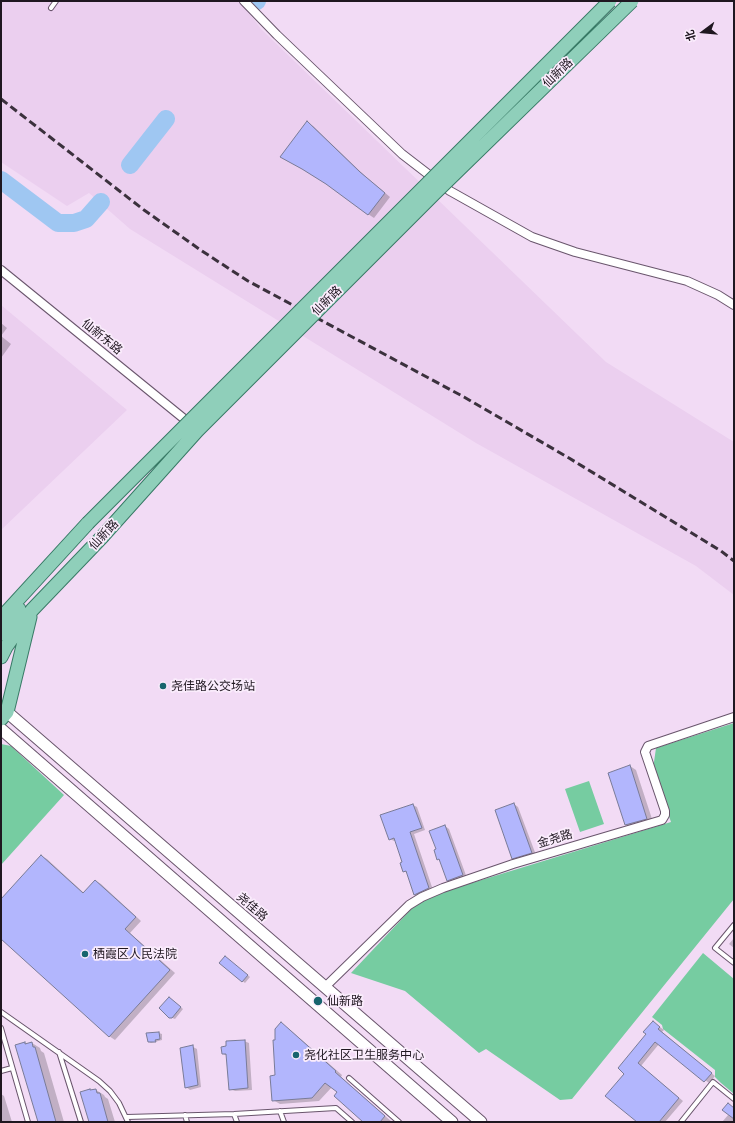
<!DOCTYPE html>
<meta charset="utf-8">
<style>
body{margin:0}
#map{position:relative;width:735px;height:1123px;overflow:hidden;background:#f2dbf5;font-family:"Alegreya Sans","Noto Sans SC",sans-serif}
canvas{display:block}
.frame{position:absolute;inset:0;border:2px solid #1f1720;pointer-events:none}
.north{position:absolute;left:683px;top:12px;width:40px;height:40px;-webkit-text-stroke:3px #faecfc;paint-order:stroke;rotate:254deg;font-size:11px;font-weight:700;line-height:16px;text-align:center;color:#1f1720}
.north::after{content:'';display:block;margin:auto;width:14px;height:18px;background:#1f1720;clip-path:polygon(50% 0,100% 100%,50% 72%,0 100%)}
</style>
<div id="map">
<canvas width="735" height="1123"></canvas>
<div class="frame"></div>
<div class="north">北</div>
</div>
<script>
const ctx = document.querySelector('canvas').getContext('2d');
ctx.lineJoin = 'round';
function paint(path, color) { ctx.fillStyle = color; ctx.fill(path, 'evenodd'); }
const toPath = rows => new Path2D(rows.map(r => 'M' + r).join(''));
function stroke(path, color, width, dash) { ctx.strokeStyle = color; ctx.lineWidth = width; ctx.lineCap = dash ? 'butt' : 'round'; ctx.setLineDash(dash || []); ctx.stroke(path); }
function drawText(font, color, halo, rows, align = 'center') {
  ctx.font = font + ' "Alegreya Sans","Noto Sans SC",sans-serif'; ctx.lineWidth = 3.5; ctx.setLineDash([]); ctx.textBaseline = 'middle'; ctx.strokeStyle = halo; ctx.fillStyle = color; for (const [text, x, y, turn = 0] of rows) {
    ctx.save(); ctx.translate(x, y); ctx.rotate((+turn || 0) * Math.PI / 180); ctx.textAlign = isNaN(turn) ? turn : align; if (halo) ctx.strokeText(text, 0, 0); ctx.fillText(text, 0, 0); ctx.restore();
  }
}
const built = toPath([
 [1,1,240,1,261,29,606,362,734,442,734,595,696,566,476,443,130,229,89,193,67,206,1,162],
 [1,305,127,410,1,530]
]);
const green = toPath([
 [734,723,734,899,572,1099,560,1100,486,1049,479,1053,405,991,351,973,416,904,452,889,671,822,653,769,656,748],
 [1,744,11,746,64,795,1,865],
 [589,781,604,824,580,832,565,789],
 [703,953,734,979,734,1094,721,1083,715,1077,715,1070,663,1029,662,1025,652,1017]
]);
const shadow = toPath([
 [307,123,313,126,366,177,390,197,374,218,368,214],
 [1,323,7,328,1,336,11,344,1,358],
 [630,766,636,770,653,822,632,828,626,825],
 [514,804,518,807,536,855,517,860,513,858],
 [413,805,417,807,425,830,414,834,433,890,419,896,414,894,407,873,404,871,403,863,396,841,394,841,390,839],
 [445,826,449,829,467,878,452,882,448,880,441,861,438,859,437,850],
 [41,856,47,859,84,893,96,881,101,884,141,921,130,933,175,973,115,1040,109,1036,1,938,1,901],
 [734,938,734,948,729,944],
 [225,957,250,977,245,983,220,963],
 [170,998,183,1009,175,1019,170,1017],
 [653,1022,664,1030,662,1032,715,1076,709,1083,659,1044,641,1066,683,1101,665,1122,639,1122,626,1074],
 [281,1024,288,1028,342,1075,341,1077,392,1122,365,1122,332,1087,319,1101,280,1104,273,1100,276,1076,276,1041],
 [159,1033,162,1034,162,1040,151,1043,149,1042],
 [244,1041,249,1043,252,1090,235,1091,230,1089,228,1056,223,1054],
 [25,1043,27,1045,32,1043,40,1048,41,1051,44,1053,64,1122,38,1122],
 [193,1047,197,1049,201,1087,190,1090,186,1087],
 [96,1090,104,1095,105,1097,108,1099,115,1122,90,1122],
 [1,1094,4,1096,12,1122,1,1122],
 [734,1108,734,1122,722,1122,729,1114]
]);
const river = toPath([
 [255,2,257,1],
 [130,165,166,119],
 [1,180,58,223,74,223,86,219,101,202]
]);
const building = toPath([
 [307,121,360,172,385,193,368,215,326,184,302,169,280,157,307,121],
 [630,765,647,819,625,825,608,773,630,765],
 [514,803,532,853,512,859,495,810,514,803],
 [413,804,422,828,410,832,429,888,414,895,406,871,403,872,400,863,402,862,394,838,389,840,380,815,413,804],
 [445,825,463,875,447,881,439,859,437,860,434,850,436,849,429,831,445,825],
 [41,855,83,893,95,880,136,917,125,929,170,970,109,1037,1,939,1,899,41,855],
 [225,956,248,975,242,982,219,963,225,956],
 [169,997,181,1007,172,1018,169,1018,159,1008,169,997],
 [653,1021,660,1027,658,1029,712,1073,704,1082,655,1042,638,1063,679,1098,659,1122,637,1122,605,1096,624,1074,618,1068,646,1034,643,1032,653,1021],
 [281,1022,336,1071,335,1072,385,1116,380,1122,363,1122,334,1096,337,1092,325,1083,312,1098,272,1101,270,1076,275,1075,273,1040,275,1040,275,1029,281,1022],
 [159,1032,160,1039,155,1040,156,1042,148,1042,146,1033,159,1032],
 [245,1040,248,1088,229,1090,226,1054,222,1054,221,1047,226,1046,226,1041,245,1040],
 [25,1042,25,1044,32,1042,33,1047,35,1047,56,1122,38,1122,15,1045,25,1042],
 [193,1045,198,1085,185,1088,180,1048,193,1045],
 [90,1089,90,1090,96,1089,97,1093,100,1093,108,1122,89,1122,80,1092,90,1089],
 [728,1103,734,1108,734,1119,722,1110,728,1103]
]);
const lane = toPath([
 [51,8,56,1],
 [734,925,715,948,734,963],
 [1,1012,99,1081,110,1091,119,1103,128,1122],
 [1,1028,28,1122],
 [59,1052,81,1122],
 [1,1071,12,1068],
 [349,1078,399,1122],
 [280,1111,284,1122],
 [234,1114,237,1122],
 [185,1115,187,1122],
 [127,1117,234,1114,336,1108,352,1122],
 [681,1122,713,1082,734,1099]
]);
const street = toPath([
 [244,1,277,35,402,154,450,191,532,237,575,252,687,281,718,295,734,305],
 [1,270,188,422],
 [325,987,409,905,422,897,443,888,513,864,662,820,665,815,665,811,645,752,648,746,734,717]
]);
const secondary = toPath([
 [7,712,481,1122],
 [1,729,452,1122]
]);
const primary = toPath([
 [1,618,88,523],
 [1,634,19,609],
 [1,657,6,647,32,610,102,537],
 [1,719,7,712,30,617]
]);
const rail = toPath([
 [1,99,144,210,202,251,248,281,464,397,569,458,721,551,734,561]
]);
const primaryBridge = toPath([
 [88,523,610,1],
 [102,537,197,431,435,193,632,1]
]);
const markers = [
 [163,686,4,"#18656e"],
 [85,954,4,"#18656e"],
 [318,1001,5,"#18656e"],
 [296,1055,4,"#18656e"]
];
const streetNames = [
 ["仙新路",558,73,-44],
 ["仙新路",327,301,-45],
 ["仙新东路",102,337,39],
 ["仙新路",104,535,-47],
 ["金尧路",555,839,-17],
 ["尧佳路",252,907,41]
];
const poiNames = [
 ["尧佳路公交场站",171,686],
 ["栖霞区人民法院",93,954],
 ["仙新路",327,1001],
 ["尧化社区卫生服务中心",304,1055]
];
paint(built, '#ebcfef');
paint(green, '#76cca1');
paint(shadow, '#0003');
stroke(river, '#9fc7f2', 18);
paint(building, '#b2b6fd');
stroke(building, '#797b97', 1);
stroke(lane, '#69556c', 6);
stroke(street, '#69556c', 10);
stroke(secondary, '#69556c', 13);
stroke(primary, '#387a66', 15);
stroke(lane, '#fff', 4);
stroke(street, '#fff', 8);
stroke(secondary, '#fff', 11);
stroke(primary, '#8fcfba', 13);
stroke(rail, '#3b313d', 3, [8, 4]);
stroke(primaryBridge, '#387a66', 15, []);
stroke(primaryBridge, '#8fcfba', 13);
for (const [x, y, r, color] of markers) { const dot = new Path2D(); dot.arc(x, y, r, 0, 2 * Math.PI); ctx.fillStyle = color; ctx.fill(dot); stroke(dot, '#faecfc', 1.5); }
drawText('12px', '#1f1720', '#faecfc', streetNames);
drawText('12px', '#1f1720', '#faecfc', poiNames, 'left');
</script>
